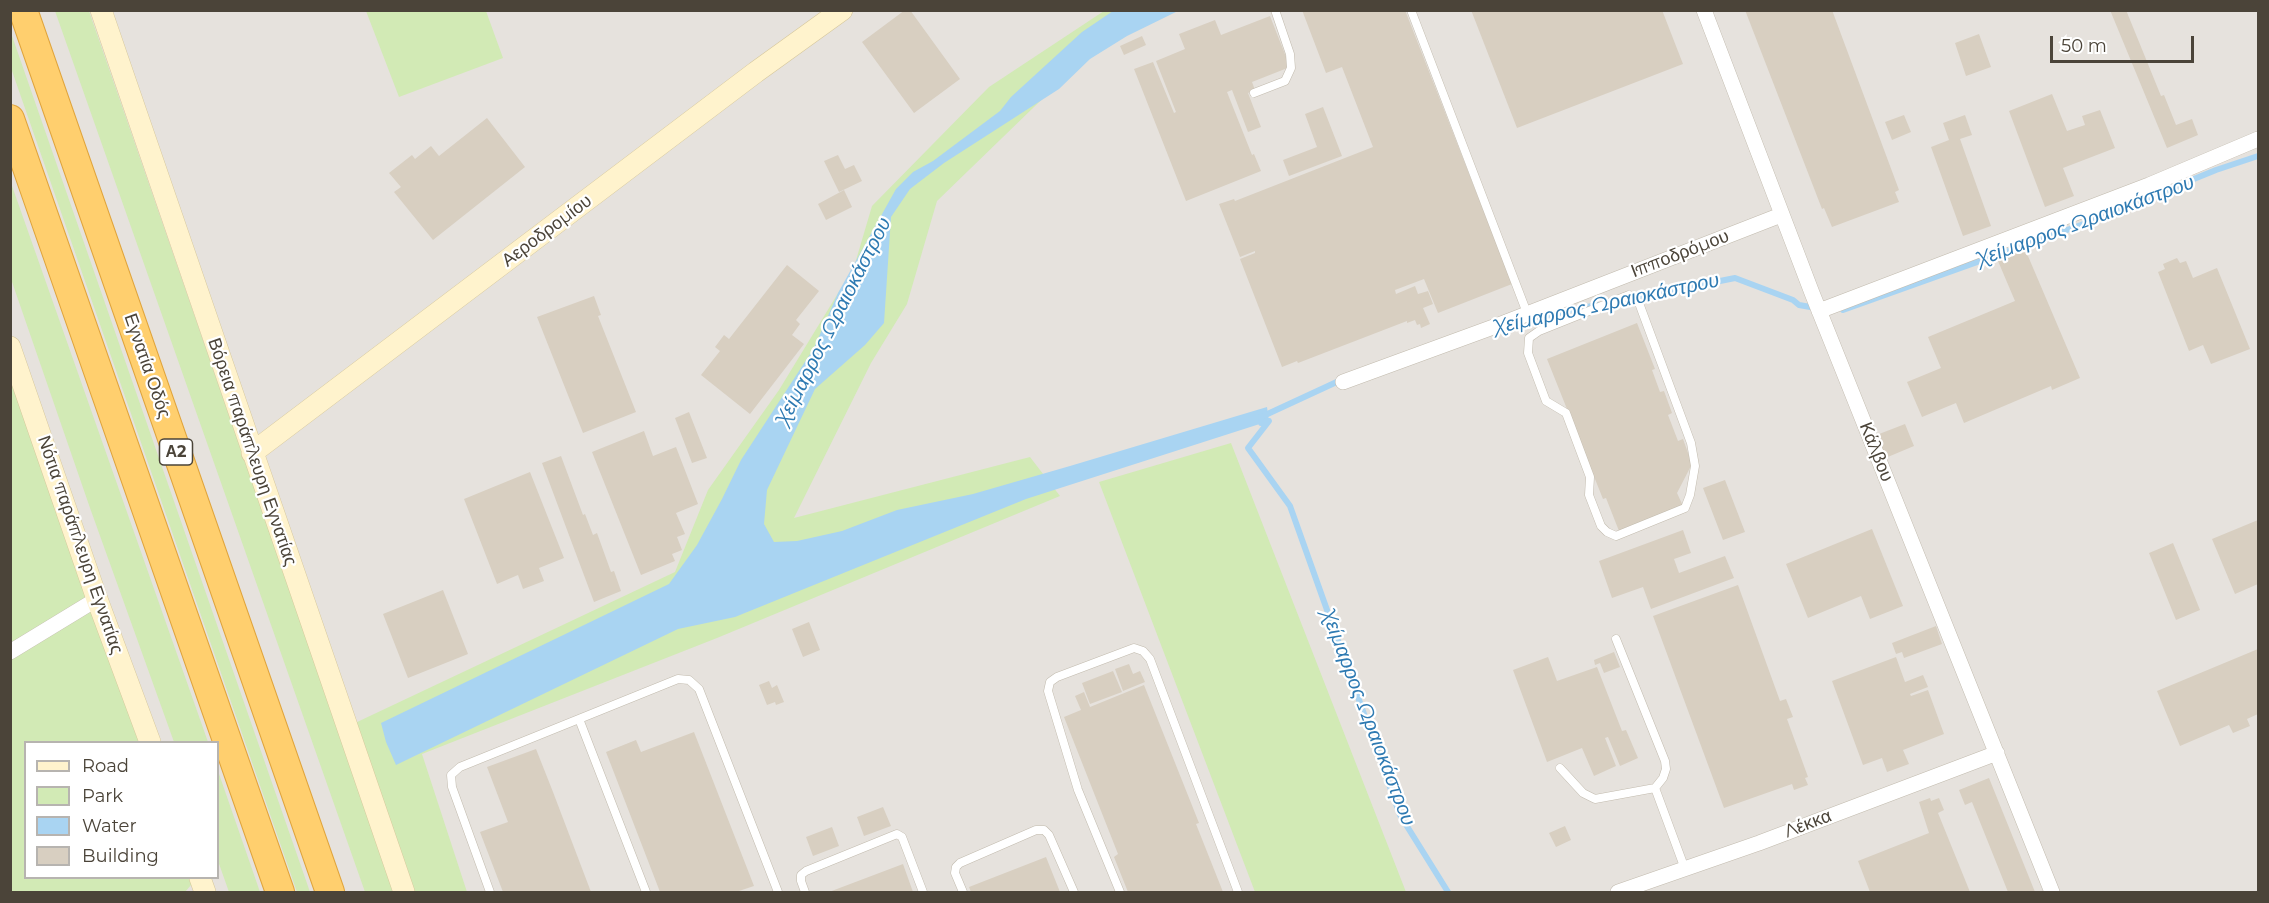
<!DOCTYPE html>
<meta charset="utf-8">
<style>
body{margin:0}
#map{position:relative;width:2269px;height:903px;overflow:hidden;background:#f6f3ec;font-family:Montserrat,sans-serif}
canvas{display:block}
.frame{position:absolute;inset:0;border:12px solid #4b4439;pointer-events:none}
.legend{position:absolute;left:24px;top:741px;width:195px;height:138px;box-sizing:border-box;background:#fff;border:2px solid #b7b4b0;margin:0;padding:8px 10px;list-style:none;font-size:18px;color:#4b4439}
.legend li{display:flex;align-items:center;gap:12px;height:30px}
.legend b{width:30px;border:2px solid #b7b4b0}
.scale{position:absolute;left:2050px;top:36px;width:144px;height:27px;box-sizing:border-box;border:3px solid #4b4439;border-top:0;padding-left:8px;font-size:18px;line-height:21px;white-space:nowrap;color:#4b4439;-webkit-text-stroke:4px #fff;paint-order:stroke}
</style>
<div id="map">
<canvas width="2269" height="903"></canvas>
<div class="frame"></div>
<ul class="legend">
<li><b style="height:8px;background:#fff3cd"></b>Road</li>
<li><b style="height:16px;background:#d2eab5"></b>Park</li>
<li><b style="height:16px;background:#a9d4f2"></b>Water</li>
<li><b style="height:16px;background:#d8cfc1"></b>Building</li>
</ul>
<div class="scale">50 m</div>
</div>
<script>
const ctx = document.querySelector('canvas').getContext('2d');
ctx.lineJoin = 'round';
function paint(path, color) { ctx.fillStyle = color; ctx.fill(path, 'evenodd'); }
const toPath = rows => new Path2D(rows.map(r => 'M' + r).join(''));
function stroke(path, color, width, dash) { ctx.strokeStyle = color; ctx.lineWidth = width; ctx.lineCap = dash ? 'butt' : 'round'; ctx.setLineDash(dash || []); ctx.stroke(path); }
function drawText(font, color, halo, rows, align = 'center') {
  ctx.font = font + ' Montserrat,sans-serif'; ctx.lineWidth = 4.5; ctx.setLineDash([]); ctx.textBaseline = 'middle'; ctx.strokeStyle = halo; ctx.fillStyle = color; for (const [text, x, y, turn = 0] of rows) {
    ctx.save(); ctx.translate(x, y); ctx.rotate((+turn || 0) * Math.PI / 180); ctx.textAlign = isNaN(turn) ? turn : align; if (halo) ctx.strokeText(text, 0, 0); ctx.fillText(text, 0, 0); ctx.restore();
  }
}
const industrial = toPath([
 [10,11,2258,11,2258,892,11,892],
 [26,742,218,742,218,878,26,878]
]);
const green = toPath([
 [55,11,89,11,394,892,365,892],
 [366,11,486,11,503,58,399,97],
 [1104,11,1171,11,1098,45,937,201,907,304,871,363,794,518,1030,457,1060,496,717,638,422,754,467,892,411,892,355,723,675,572,708,490,779,390,854,267,872,206,989,87],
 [11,33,310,892,297,892,11,68],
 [10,183,11,183,208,742,174,742,90,508,11,279],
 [10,360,148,742,26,742,26,878,197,878,185,892,11,892],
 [1231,443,1406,892,1255,892,1099,482],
 [218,771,260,892,229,892,218,861]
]);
const water = toPath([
 [1113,11,1178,11,1127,36,1090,59,1059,89,944,163,910,189,891,217,884,323,865,345,815,389,767,490,764,524,774,542,797,541,842,531,897,510,973,494,1070,466,1267,407,1269,421,1026,499,735,617,678,629,396,765,386,742,381,723,669,584,697,545,722,499,741,460,814,348,838,293,896,189,913,172,933,161,1000,111,1011,97,1082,32]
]);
const stream = toPath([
 [1630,299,1735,278,1793,300,1799,305,1816,308],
 [1843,310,2081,225,2216,170,2258,156],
 [1533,318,1597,305],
 [1261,417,1341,380],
 [1261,423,1269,421,1248,448,1290,506,1400,815,1448,892]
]);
const building = toPath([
 [905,10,910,10,960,79,914,113,862,42],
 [1302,10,1405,10,1512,284,1438,313,1424,279,1395,290,1396,294,1415,286,1418,294,1428,291,1433,304,1423,308,1430,324,1421,328,1420,324,1417,325,1415,320,1407,323,1407,321,1298,363,1297,361,1282,367,1240,259,1255,253,1255,251,1240,257,1219,204,1234,199,1235,201,1373,147,1342,67,1326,73],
 [1471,10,1662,10,1683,64,1517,128],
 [1745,10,1832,10,1899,190,1895,192,1899,202,1832,227,1824,208,1822,209],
 [2110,10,2126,10,2161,96,2164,95,2176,125,2192,119,2198,135,2167,148],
 [1270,16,1290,67,1252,82,1255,90,1248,93,1261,127,1248,132,1232,90,1227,92,1252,155,1254,154,1261,171,1186,201,1134,69,1153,62,1174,113,1176,112,1156,61,1185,49,1179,34,1215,20,1221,35],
 [1979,34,1991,67,1966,76,1955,43],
 [1142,36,1146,45,1124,55,1120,46],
 [2052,94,2067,131,2085,125,2082,116,2100,110,2115,148,2063,168,2074,196,2045,207,2009,111],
 [1323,107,1342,156,1289,176,1283,160,1317,147,1305,114],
 [1904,115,1911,132,1892,140,1885,122],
 [1965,115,1972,135,1960,139,1991,226,1963,236,1931,147,1949,140,1943,123],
 [487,118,525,167,433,240,394,192,401,187,389,173,412,155,415,159,431,146,439,156],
 [838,155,845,169,854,165,862,181,839,192,824,161],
 [844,190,852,207,826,220,818,204],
 [2025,249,2080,378,2052,390,2051,386,1964,423,1956,403,1922,417,1907,382,1941,368,1928,337,2015,301,1998,261],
 [2177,258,2180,263,2186,261,2193,278,2217,268,2250,349,2211,364,2203,345,2189,351,2158,272,2165,269,2163,264],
 [787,265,819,291,796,320,800,324,792,335,804,344,750,414,701,375,720,351,715,347,724,335,729,339],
 [594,296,601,315,598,316,636,412,583,433,537,317],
 [1637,323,1655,369,1652,370,1660,392,1664,391,1672,413,1668,415,1678,441,1683,439,1692,464,1677,493,1683,506,1619,531,1606,498,1603,499,1547,359],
 [689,412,707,458,692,463,675,418],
 [1905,424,1914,446,1883,459,1874,436],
 [644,431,653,456,676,447,698,504,676,513,685,534,677,537,682,550,672,554,675,561,641,575,592,452],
 [561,456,583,515,585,514,593,535,597,533,611,572,614,571,621,591,594,602,542,463],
 [530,472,564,558,539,568,544,581,523,589,518,575,497,584,464,499],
 [1725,480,1745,532,1723,540,1703,488],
 [2258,520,2258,584,2235,594,2212,539],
 [1872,529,1903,606,1870,619,1861,596,1808,618,1786,564],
 [1683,530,1691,553,1674,559,1679,573,1725,556,1734,578,1651,609,1643,587,1612,598,1599,561],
 [2173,543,2200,610,2176,620,2149,553],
 [1738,585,1780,701,1786,699,1793,717,1787,719,1808,777,1805,778,1808,785,1794,790,1792,784,1724,808,1653,616],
 [443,590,468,654,408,678,383,614],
 [809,622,820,650,803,657,792,629],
 [1936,626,1942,644,1904,658,1902,652,1896,654,1892,643],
 [2258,649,2258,714,2247,719,2250,726,2233,733,2229,725,2180,746,2157,691],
 [1614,652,1620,667,1604,673,1600,663,1595,665,1594,660],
 [1548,657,1557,681,1597,667,1622,731,1626,730,1638,758,1620,766,1608,737,1605,738,1616,766,1594,776,1582,748,1547,762,1513,670],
 [1896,657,1905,682,1923,675,1928,687,1910,694,1911,696,1928,690,1944,734,1903,750,1909,764,1887,772,1882,758,1863,765,1832,681],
 [1129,664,1133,674,1140,671,1145,682,1123,691,1115,669],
 [1113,671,1122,692,1090,704,1082,683],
 [769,681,772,688,777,685,784,702,776,705,775,702,767,705,759,685],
 [1144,685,1199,823,1196,824,1223,892,1128,892,1114,857,1118,854,1064,717,1081,710,1075,696,1084,692,1090,707],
 [694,732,754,886,736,892,660,892,606,752,636,740,641,752],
 [536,749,553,792,591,892,503,892,480,832,508,822,487,767],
 [1989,778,2035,892,2008,892,1972,802,1965,805,1959,790],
 [1930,798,1931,801,1939,798,1944,810,1938,813,1970,892,1870,892,1858,861,1929,833,1919,802],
 [883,807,891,826,864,836,857,817],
 [1565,826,1571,840,1556,847,1549,833],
 [832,827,839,846,813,856,806,837],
 [1046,857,1060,892,971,892,969,887],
 [903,864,913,892,829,892]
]);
const lane = toPath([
 [1411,10,1527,313],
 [1254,93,1285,81,1291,68,1290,54,1275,10],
 [1629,295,1639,303,1691,443,1695,466,1690,495,1685,508,1616,536,1607,532,1601,526,1589,495,1590,477,1566,413,1546,401,1528,353,1529,338,1539,331,1629,295],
 [1616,639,1665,761,1666,769,1663,778,1655,788,1685,869],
 [579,719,646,892],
 [1560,768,1583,793,1595,799,1655,788],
 [490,892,452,787,451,775,460,767,678,679,689,680,699,689,778,892],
 [805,892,801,881,801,875,806,871,897,834,902,837,923,892],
 [963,892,955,873,956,867,960,863,1036,830,1044,830,1049,835,1074,892],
 [1120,892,1078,790,1048,691,1050,682,1057,677,1134,648,1143,651,1150,659,1238,892]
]);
const street = toPath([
 [1704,10,1812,293,2052,892],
 [1819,311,2149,185,2258,139],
 [1343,382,1496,326,1781,215],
 [10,652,97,599],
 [1618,892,1759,843,1997,753]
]);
const secondary = toPath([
 [101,10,404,892],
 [10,347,97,599,150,742],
 [252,453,756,72,842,10],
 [200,878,205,892]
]);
const highway = toPath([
 [23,10,330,892],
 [10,119,280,892]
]);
const shields = [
 [176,452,33]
];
const shieldNames = [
 ["Α2",176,452]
];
const streetNames = [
 ["Αεροδρομίου",547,231,-37],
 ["Ιπποδρόμου",1680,254,-21],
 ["Εγνατία Οδός",147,366,71],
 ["Βόρεια παράπλευρη Εγνατίας",252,452,71],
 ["Κάλβου",1876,452,68],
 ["Νότια παράπλευρη Εγνατίας",80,545,71],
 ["Λέκκα",1808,824,-21]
];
const waterNames = [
 ["Χείμαρρος Ωραιοκάστρου",2086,221,-20],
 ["Χείμαρρος Ωραιοκάστρου",1607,304,-12],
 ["Χείμαρρος Ωραιοκάστρου",834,321,-63],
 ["Χείμαρρος Ωραιοκάστρου",1368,718,69]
];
paint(industrial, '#e6e2dd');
paint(green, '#d2eab5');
paint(water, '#a9d4f2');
stroke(stream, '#a9d4f2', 6);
paint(building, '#d8cfc1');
stroke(lane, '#c2bbae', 9);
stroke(street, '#c2bbae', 16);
stroke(secondary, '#d6c79b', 22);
stroke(highway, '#e0a43c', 30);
stroke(lane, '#fff', 8);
stroke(street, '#fff', 15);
stroke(secondary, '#fff3cd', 21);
stroke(highway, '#ffcf6e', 28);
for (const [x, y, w] of shields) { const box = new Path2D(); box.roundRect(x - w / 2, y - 13, w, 26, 4.5); ctx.fillStyle = '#fff'; ctx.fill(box); stroke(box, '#4b4439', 1.5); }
drawText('bold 16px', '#4b4439', null, shieldNames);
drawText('18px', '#4b4439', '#fff', streetNames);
drawText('italic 20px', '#2e7ab2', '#fff', waterNames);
</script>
